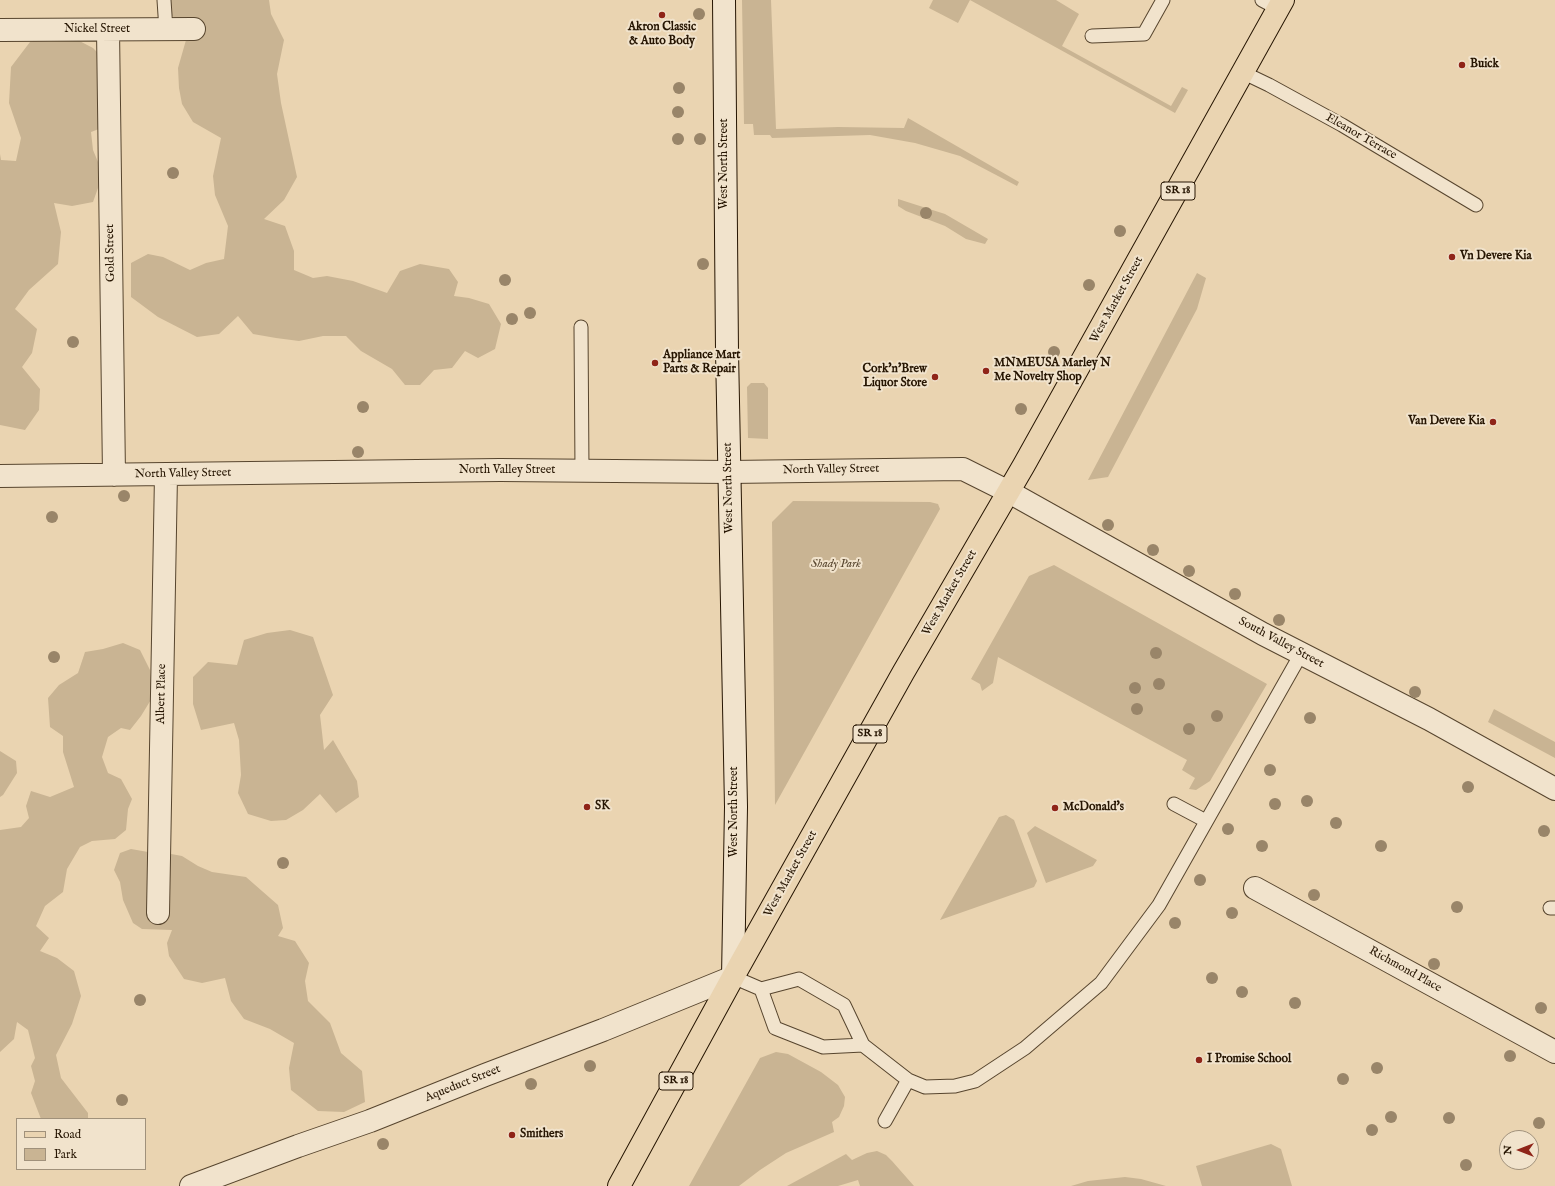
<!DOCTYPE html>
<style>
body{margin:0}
#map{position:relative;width:1555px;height:1186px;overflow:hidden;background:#ead4b1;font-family:"IM FELL English",serif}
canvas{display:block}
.legend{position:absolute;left:16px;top:1118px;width:130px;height:52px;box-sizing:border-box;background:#f1e3cc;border:1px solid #a0917b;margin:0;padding:5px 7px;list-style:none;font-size:12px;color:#261502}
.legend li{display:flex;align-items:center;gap:8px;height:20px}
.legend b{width:20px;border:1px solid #a0917b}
.north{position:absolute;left:1499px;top:1130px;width:40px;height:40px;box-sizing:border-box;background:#f1e3cc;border:1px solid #a0917b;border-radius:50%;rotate:270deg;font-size:11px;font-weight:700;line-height:16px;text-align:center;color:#261502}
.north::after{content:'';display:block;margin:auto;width:14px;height:18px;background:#8f2418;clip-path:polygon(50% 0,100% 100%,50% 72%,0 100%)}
</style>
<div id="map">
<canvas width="1555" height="1186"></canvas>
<ul class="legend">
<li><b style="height:5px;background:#ead4b1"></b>Road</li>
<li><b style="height:11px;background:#c9b493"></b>Park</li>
</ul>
<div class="north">N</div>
</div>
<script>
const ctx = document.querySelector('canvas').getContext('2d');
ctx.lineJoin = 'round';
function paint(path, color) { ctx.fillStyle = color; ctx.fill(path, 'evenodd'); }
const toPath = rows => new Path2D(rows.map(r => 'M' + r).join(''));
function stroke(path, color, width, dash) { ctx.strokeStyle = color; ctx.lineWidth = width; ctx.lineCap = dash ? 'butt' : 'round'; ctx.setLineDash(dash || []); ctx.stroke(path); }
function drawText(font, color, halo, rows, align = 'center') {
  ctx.font = font + ' "IM FELL English",serif'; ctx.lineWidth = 4; ctx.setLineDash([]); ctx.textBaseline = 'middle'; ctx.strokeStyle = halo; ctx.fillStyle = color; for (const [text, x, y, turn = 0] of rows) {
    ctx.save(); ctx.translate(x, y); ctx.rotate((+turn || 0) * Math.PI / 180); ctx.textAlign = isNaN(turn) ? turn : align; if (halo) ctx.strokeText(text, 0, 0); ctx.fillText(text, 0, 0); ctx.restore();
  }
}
const green = toPath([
 [162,0,269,0,271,14,284,40,277,74,281,103,297,177,284,200,264,219,285,226,294,251,294,270,313,278,327,276,353,281,387,293,400,271,420,264,449,269,458,282,454,296,469,298,489,304,501,324,495,349,478,358,465,351,452,368,434,370,420,385,405,385,392,369,361,351,346,336,323,336,299,341,276,338,253,334,238,316,219,334,197,337,158,317,131,297,131,263,148,254,163,257,190,270,206,263,224,259,228,226,215,195,213,176,221,138,193,122,182,104,179,88,178,68,186,40,182,24,160,6],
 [742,0,771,0,776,129,838,127,904,128,908,118,1019,182,1017,186,960,156,915,143,870,135,772,138,770,135,754,135,753,124,744,124],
 [933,0,1056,0,1079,14,1062,46,1171,106,1182,87,1188,90,1175,113,970,0,958,23,929,8],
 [64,33,93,48,104,59,99,129,91,132,93,150,103,174,93,202,72,206,54,203,61,232,58,264,29,290,15,309,37,329,32,353,22,367,40,389,39,410,25,430,0,425,0,154,1,160,16,161,21,138,9,103,11,67,30,42],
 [898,199,945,214,988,239,985,244,966,239,945,226,906,211,898,206],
 [1197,273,1206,278,1197,309,1108,477,1088,480],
 [751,383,764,383,768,388,768,439,748,438,747,387],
 [793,501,930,502,938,504,940,509,775,805,772,522],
 [1054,565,1267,684,1210,781,1196,790,1189,789,1195,778,1182,770,1187,760,998,657,993,683,982,691,980,684,971,679,1029,576],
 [290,630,313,637,333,695,320,715,324,750,333,740,357,781,359,797,336,813,320,794,303,810,286,820,271,821,248,814,238,793,241,775,239,740,234,723,201,730,193,704,193,677,208,662,237,665,244,640,267,633],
 [123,643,140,650,150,670,152,698,141,716,130,730,121,728,108,737,102,757,108,773,121,779,132,799,128,809,126,830,115,839,92,841,80,847,67,869,63,892,45,906,36,926,49,938,40,951,57,958,74,971,81,996,72,1024,56,1055,61,1078,88,1113,88,1119,41,1119,31,1093,35,1081,31,1066,35,1058,28,1030,17,1022,14,1039,0,1052,0,830,21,827,29,818,26,806,31,791,50,797,74,787,63,752,63,736,50,727,48,698,59,685,78,673,85,652,103,649],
 [1494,709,1555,742,1555,758,1488,722],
 [0,751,16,761,17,773,3,795,0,797],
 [1006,815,1014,820,1037,881,1034,887,940,920,999,817],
 [1035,826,1097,860,1093,866,1046,883,1027,833],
 [131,849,148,852,164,861,171,854,182,856,198,866,212,872,246,877,278,905,283,928,278,936,295,941,309,963,305,981,308,1001,330,1023,341,1053,362,1071,365,1102,344,1112,318,1111,291,1090,289,1068,294,1043,270,1029,244,1019,231,1001,225,978,202,983,184,979,169,956,167,943,172,930,142,929,133,923,123,900,120,882,114,870,120,853],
 [776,1052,788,1054,821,1072,838,1085,845,1097,844,1106,839,1117,832,1122,834,1132,786,1153,760,1170,739,1186,689,1186,760,1058],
 [1271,1144,1281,1149,1292,1186,1202,1186,1196,1166],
 [877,1151,886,1155,892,1161,914,1186,860,1186,858,1180,838,1186,787,1186,846,1154,852,1160,867,1153],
 [1125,1177,1141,1179,1166,1186,1071,1186,1088,1181]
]);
const lane = toPath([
 [164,0,166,30],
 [1262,0,1279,9],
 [1092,36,1144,34,1163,0],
 [1244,73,1269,85,1342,125,1476,205],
 [581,327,582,471],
 [1174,804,1206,821],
 [1550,908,1555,908],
 [733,977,761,989,799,979,844,1005,863,1045,908,1080,925,1087,955,1086,975,1081,1025,1048,1101,983,1159,905,1301,654],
 [761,989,775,1028,823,1047,863,1045],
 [885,1121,908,1080]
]);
const street = toPath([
 [0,30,194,29],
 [108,30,114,475],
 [0,476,500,470,729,472,963,469,1009,492,1263,634,1429,719,1555,789],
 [1255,888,1555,1052],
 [158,913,166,475],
 [191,1186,298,1146,370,1121,485,1075,603,1030,733,977]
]);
const secondary = toPath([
 [724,0,727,351,736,807,733,977]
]);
const primary = toPath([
 [619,1186,733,977,903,673,1024,465,1283,0]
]);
const trees = [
 [699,14],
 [679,88],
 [678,112],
 [678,139],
 [700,139],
 [173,173],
 [926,213],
 [1120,231],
 [703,264],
 [505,280],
 [1089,285],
 [530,313],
 [512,319],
 [73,342],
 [1054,352],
 [363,407],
 [1021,409],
 [358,452],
 [124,496],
 [52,517],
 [1108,525],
 [1153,550],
 [1189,571],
 [1235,594],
 [1279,620],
 [1156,653],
 [54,657],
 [1159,684],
 [1135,688],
 [1415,692],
 [1137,709],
 [1217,716],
 [1310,718],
 [1189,729],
 [1270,770],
 [1468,787],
 [1307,801],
 [1275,804],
 [1336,823],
 [1228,829],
 [1544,831],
 [1262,846],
 [1381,846],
 [283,863],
 [1200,880],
 [1314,895],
 [1457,907],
 [1232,913],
 [1175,923],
 [1434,964],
 [1212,978],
 [1242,992],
 [140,1000],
 [1295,1003],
 [1541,1008],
 [1510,1056],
 [590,1066],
 [1377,1068],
 [1343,1079],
 [531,1084],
 [122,1100],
 [1391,1117],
 [1449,1118],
 [1539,1123],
 [1372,1130],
 [383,1144],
 [1466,1165]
];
const markers = [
 [662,15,4,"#8f2418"],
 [1462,65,4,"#8f2418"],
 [1452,257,4,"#8f2418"],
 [655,363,4,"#8f2418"],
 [986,371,4,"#8f2418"],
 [935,377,4,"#8f2418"],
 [1493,422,4,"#8f2418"],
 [587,807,4,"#8f2418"],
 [1055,808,4,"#8f2418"],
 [1199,1060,4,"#8f2418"],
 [512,1135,4,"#8f2418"]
];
const shields = [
 [1178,191,34],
 [870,734,34],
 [676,1081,34]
];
const shieldNames = [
 ["SR 18",1178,191],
 ["SR 18",870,734],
 ["SR 18",676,1081]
];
const poiNames = [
 ["Akron Classic",662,28,"center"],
 ["& Auto Body",662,42,"center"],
 ["Buick",1470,65],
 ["Vn Devere Kia",1460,257],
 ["Appliance Mart",663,356],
 ["Parts & Repair",663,370],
 ["MNMEUSA Marley N",994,364],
 ["Me Novelty Shop",994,378],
 ["Cork'n'Brew",927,370,"right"],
 ["Liquor Store",927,384,"right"],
 ["Van Devere Kia",1485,422,"right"],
 ["SK",595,807],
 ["McDonald's",1063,808],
 ["I Promise School",1207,1060],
 ["Smithers",520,1135]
];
const streetNames = [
 ["Nickel Street",97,30],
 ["Eleanor Terrace",1361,137,30],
 ["West North Street",725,164,-90],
 ["Gold Street",111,253,-91],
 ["West Market Street",1117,300,-61],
 ["North Valley Street",831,470,-1],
 ["North Valley Street",507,471],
 ["North Valley Street",183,474,-1],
 ["West North Street",729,488,-91],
 ["West Market Street",950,593,-60],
 ["South Valley Street",1281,643,28],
 ["Albert Place",162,694,-89],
 ["West North Street",735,812,-90],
 ["West Market Street",791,874,-61],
 ["Richmond Place",1405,970,29],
 ["Aqueduct Street",463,1084,-22]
];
const parkNames = [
 ["Shady Park",836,565]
];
paint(green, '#c9b493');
stroke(lane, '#57452e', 15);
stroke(street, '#57452e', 24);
stroke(secondary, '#261502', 24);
stroke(primary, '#261502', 24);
stroke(lane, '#f1e3cc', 13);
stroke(street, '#f1e3cc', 22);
stroke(secondary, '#f1e3cc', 22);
stroke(primary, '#ead4b1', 22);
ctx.fillStyle = '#998569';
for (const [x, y] of trees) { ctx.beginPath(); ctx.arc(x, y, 6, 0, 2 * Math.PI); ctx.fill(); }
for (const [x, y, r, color] of markers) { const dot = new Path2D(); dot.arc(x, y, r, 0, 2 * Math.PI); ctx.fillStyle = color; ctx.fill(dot); stroke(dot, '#f1e3cc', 1.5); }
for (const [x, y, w] of shields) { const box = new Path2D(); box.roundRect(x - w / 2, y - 9, w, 18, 3); ctx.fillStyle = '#f1e3cc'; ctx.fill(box); stroke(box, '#261502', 1); }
drawText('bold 11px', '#261502', null, shieldNames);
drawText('bold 12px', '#261502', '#f1e3cc', poiNames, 'left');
drawText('12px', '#261502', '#f1e3cc', streetNames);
drawText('italic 12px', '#57452e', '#f1e3cc', parkNames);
</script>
